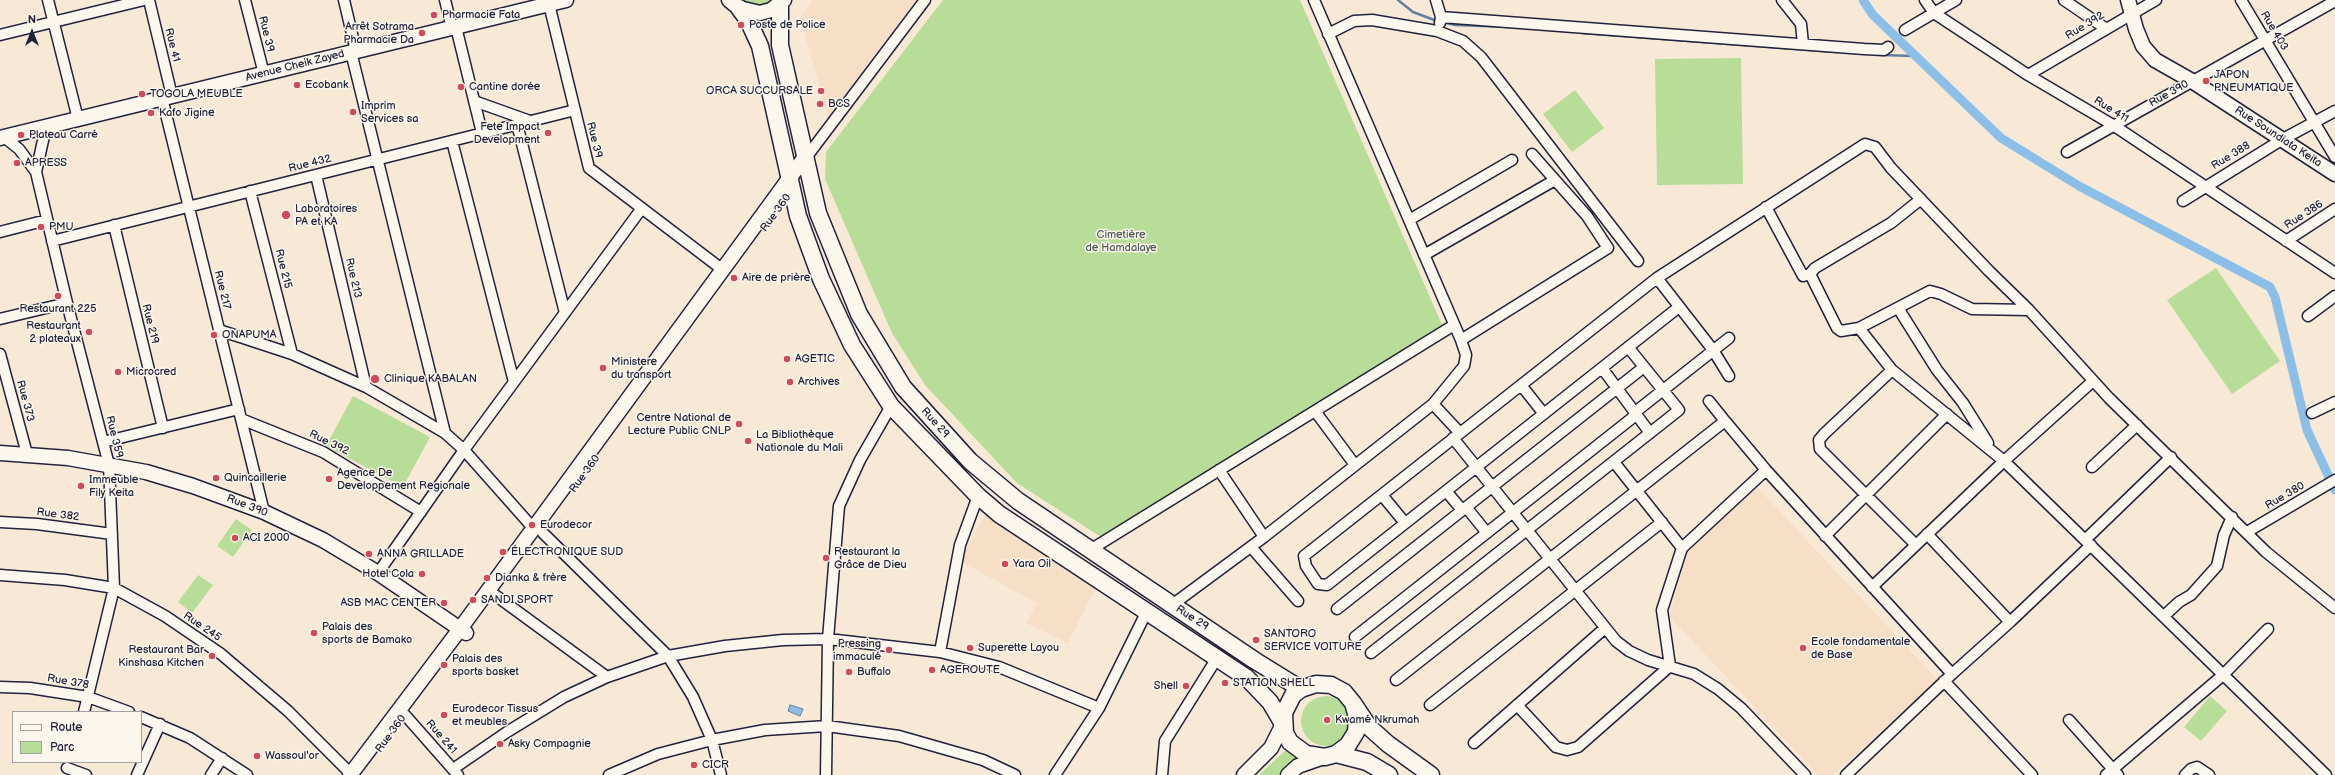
<!DOCTYPE html>
<meta charset="utf-8">
<style>
body{margin:0}
#map{position:relative;width:2335px;height:775px;overflow:hidden;background:#f8e9d6;font-family:"Balsamiq Sans",sans-serif}
canvas{display:block}
.legend{position:absolute;left:12px;top:711px;width:130px;height:52px;box-sizing:border-box;background:#fbf7ec;border:1px solid #a4a2a5;margin:0;padding:5px 7px;list-style:none;font-size:12px;color:#22223b}
.legend li{display:flex;align-items:center;gap:8px;height:20px}
.legend b{width:20px;border:1px solid #a4a2a5}
.north{position:absolute;left:12px;top:12px;width:40px;height:40px;-webkit-text-stroke:3px #fbf7ec;paint-order:stroke;rotate:0deg;font-size:11px;font-weight:700;line-height:16px;text-align:center;color:#22223b}
.north::after{content:'';display:block;margin:auto;width:14px;height:18px;background:#22223b;clip-path:polygon(50% 0,100% 100%,50% 72%,0 100%)}
</style>
<div id="map">
<canvas width="2335" height="775"></canvas>
<ul class="legend">
<li><b style="height:5px;background:#fbf7ec"></b>Route</li>
<li><b style="height:11px;background:#b8dd98"></b>Parc</li>
</ul>
<div class="north">N</div>
</div>
<script>
const ctx = document.querySelector('canvas').getContext('2d');
ctx.lineJoin = 'round';
function paint(path, color) { ctx.fillStyle = color; ctx.fill(path, 'evenodd'); }
const toPath = rows => new Path2D(rows.map(r => 'M' + r).join(''));
function stroke(path, color, width, dash) { ctx.strokeStyle = color; ctx.lineWidth = width; ctx.lineCap = dash ? 'butt' : 'round'; ctx.setLineDash(dash || []); ctx.stroke(path); }
function drawText(font, color, halo, rows, align = 'center') {
  ctx.font = font + ' "Balsamiq Sans",sans-serif'; ctx.lineWidth = 3; ctx.setLineDash([]); ctx.textBaseline = 'middle'; ctx.strokeStyle = halo; ctx.fillStyle = color; for (const [text, x, y, turn = 0] of rows) {
    ctx.save(); ctx.translate(x, y); ctx.rotate((+turn || 0) * Math.PI / 180); ctx.textAlign = isNaN(turn) ? turn : align; if (halo) ctx.strokeText(text, 0, 0); ctx.fillText(text, 0, 0); ctx.restore();
  }
}
const built = toPath([
 [813,0,922,0,829,120,800,18],
 [1757,487,1937,679,1833,775,1818,775,1669,616,1688,552],
 [987,511,1097,585,1068,643,1026,623,1037,603,960,561]
]);
const green = toPath([
 [739,0,778,0,757,7],
 [943,0,1300,0,1443,327,1101,537,1017,483,925,385,892,333,825,179,826,152],
 [1741,58,1743,184,1657,185,1655,59],
 [1575,90,1604,128,1572,152,1543,114],
 [2216,268,2280,361,2232,394,2167,300],
 [353,396,430,437,403,487,326,446],
 [236,519,252,530,233,557,217,546],
 [198,575,213,585,192,613,178,602],
 '1301 721a25 25 0 1 1 50 0a25 25 0 1 1-50 0Z',
 [2210,696,2227,711,2201,741,2184,727],
 [1289,747,1298,757,1279,775,1259,775]
]);
const water = toPath([
 [790,705,803,709,800,716,788,711,790,705]
]);
const stream = toPath([
 [1398,0,1413,12,1437,21],
 [1442,22,1455,25,1509,27],
 [1582,33,1836,52],
 [1881,55,1914,56]
]);
const canal = toPath([
 [1863,0,1873,15,2001,138,2079,186,2270,287,2275,297,2307,430,2335,490]
]);
const street = toPath([
 [48,0,78,119],
 [149,0,172,96],
 [245,0,264,74],
 [344,0,356,51],
 [445,0,452,28],
 [548,0,589,168,723,270],
 [1436,0,1441,17,1440,23],
 [1782,0,1801,24,1803,44],
 [1925,0,1934,13,2028,75,2113,125,2335,273],
 [2064,0,2105,28],
 [2241,0,2335,157],
 [1441,17,1864,49,1884,50,1888,47],
 [456,27,482,133],
 [1905,30,1956,0],
 [1328,34,1354,21,1372,20,1437,31,1463,41,1481,57,1638,261],
 [0,35,144,0],
 [351,52,445,433],
 [2028,75,2156,0],
 [162,98,264,512],
 [474,101,530,121],
 [517,124,565,313],
 [46,127,36,172,67,303,109,465,114,588,84,712],
 [4,137,19,149,36,172],
 [452,141,514,382],
 [2067,152,2335,1],
 [805,159,925,0],
 [316,175,366,387],
 [250,191,292,354],
 [2183,201,2283,139,2335,111],
 [1766,207,1803,276,1810,274,1815,268,1891,223,1921,199],
 [1409,220,1512,160],
 [114,225,163,428],
 [0,232,47,220],
 [52,241,575,110],
 [2286,241,2335,209],
 [1424,255,1555,180],
 [1810,274,1837,328,1841,331,1859,328,1930,291,1941,294,1972,309,2029,310],
 [1657,278,1713,350,1729,376],
 [1679,307,1327,585,1318,584,1306,566,1304,556,1657,278,1865,144,1875,147,1891,168,1989,271,2029,310,2109,398,2266,552,2335,608],
 [1898,308,1937,370,1963,403,1988,443],
 [2308,316,2335,296],
 [0,319,67,303],
 [1859,328,1892,370,2004,461,2326,775],
 [219,330,292,354,366,387,445,433,464,450,534,529],
 [1461,340,1608,248,1587,216,1532,154],
 [0,354,27,454],
 [1602,368,1650,433],
 [1892,370,1824,434,1819,440,1820,449,1916,545],
 [1521,385,1544,414],
 [1433,404,1460,433],
 [1315,411,1355,465],
 [1634,413,1729,338],
 [2312,413,2335,402],
 [241,419,323,452,421,512],
 [1453,438,1616,641,1629,651,1648,660,1694,674,1718,689,1741,708,1805,775],
 [103,442,239,409],
 [1614,462,1682,548],
 [2092,467,2137,425],
 [1219,470,1264,537],
 [1766,470,1952,674,1846,775],
 [1446,491,1462,510],
 [1382,495,1405,523],
 [1466,507,1487,533],
 [0,522,37,524,112,534],
 [2247,532,2335,480],
 [543,533,668,656,693,697,712,740,721,775],
 [1927,534,2010,622,1952,674],
 [1825,536,1947,414],
 [2085,540,2171,457],
 [1251,547,1298,601],
 [1090,550,1454,325],
 [378,573,464,450,642,208],
 [0,575,65,580,114,588,165,616,221,654,288,711,352,775],
 [1872,587,2004,461,2093,381],
 [495,595,607,677],
 [1172,605,1264,537,1433,404,1464,366,1466,355,1461,340,1314,0],
 [1337,609,1644,367],
 [2164,616,2179,602,2191,595,2217,566,2224,535,2232,517],
 [2010,622,2091,545],
 [1355,637,1636,415],
 [940,652,960,545,978,496],
 [1371,653,1679,410,1628,347],
 [1396,680,1725,421,1709,401],
 [1944,681,2032,775],
 [0,687,30,688,88,697,129,712],
 [1430,705,1662,522],
 [1517,705,1556,747,1567,750,1578,747,1670,666,1662,610,1682,548,1766,470,1725,421],
 [405,715,458,775],
 [141,717,190,738,247,775],
 [2069,720,2118,775],
 [1474,743,1605,628],
 [67,768,86,775],
 [453,769,507,732,564,697,607,677,668,656,725,646,783,640,828,639,940,652,999,667,1099,708],
 [137,775,160,724],
 [211,775,222,758],
 [609,775,658,754,712,740,765,730,827,726,899,736,983,760,1015,775],
 [826,775,828,639,839,506,860,460,891,406],
 [1055,775,1099,708,1146,613],
 [1162,775,1165,741,1217,658],
 [2106,775,2223,675,2268,629],
 [2185,775,2191,769,2197,767,2209,775]
]);
const secondary = toPath([
 [729,0,739,8,760,13,771,10,784,0],
 [2128,0,2136,29,2143,46,2155,60,2192,81,2335,174],
 [0,138,566,0],
 [0,453,68,458,146,472,193,486,264,512,323,540,378,573,466,633],
 [350,775,460,629,805,157],
 [1244,775,1271,748,1283,724],
 [1288,775,1298,766,1324,757]
]);
const primary = toPath([
 [780,5,780,45,818,213,859,314,903,387,970,461,1018,501,1254,660,1301,689],
 [739,8,748,20,760,46,798,216,821,279,852,345,891,406,978,496,999,514,1247,678,1270,702,1283,724],
 [1353,703,1357,717,1356,732,1348,745,1336,754,1325,757,1306,754,1290,742,1285,733,1284,713,1293,695,1301,689,1316,684,1331,685,1344,692,1353,703,1369,727,1388,744,1431,775],
 [1336,754,1367,762,1389,775]
]);
const markers = [
 [434,15,4,"#d1495b"],
 [741,25,4,"#d1495b"],
 [422,33,4,"#d1495b"],
 [2206,81,4,"#d1495b"],
 [297,85,4,"#d1495b"],
 [461,87,4,"#d1495b"],
 [821,91,4,"#d1495b"],
 [142,94,4,"#d1495b"],
 [820,104,4,"#d1495b"],
 [353,112,4,"#d1495b"],
 [151,113,4,"#d1495b"],
 [548,133,4,"#d1495b"],
 [21,135,4,"#d1495b"],
 [17,163,4,"#d1495b"],
 [286,215,5,"#d1495b"],
 [41,227,4,"#d1495b"],
 [734,278,4,"#d1495b"],
 [58,296,4,"#d1495b"],
 [89,332,4,"#d1495b"],
 [214,335,4,"#d1495b"],
 [787,359,4,"#d1495b"],
 [603,368,4,"#d1495b"],
 [118,372,4,"#d1495b"],
 [375,379,5,"#d1495b"],
 [790,382,4,"#d1495b"],
 [739,424,4,"#d1495b"],
 [748,441,4,"#d1495b"],
 [216,478,4,"#d1495b"],
 [329,479,4,"#d1495b"],
 [81,486,4,"#d1495b"],
 [532,525,4,"#d1495b"],
 [235,538,4,"#d1495b"],
 [503,552,4,"#d1495b"],
 [369,554,4,"#d1495b"],
 [826,558,4,"#d1495b"],
 [1005,564,4,"#d1495b"],
 [422,574,4,"#d1495b"],
 [487,578,4,"#d1495b"],
 [473,600,4,"#d1495b"],
 [444,603,4,"#d1495b"],
 [314,633,4,"#d1495b"],
 [1256,640,4,"#d1495b"],
 [970,648,4,"#d1495b"],
 [1803,648,4,"#d1495b"],
 [889,650,4,"#d1495b"],
 [212,656,4,"#d1495b"],
 [444,665,4,"#d1495b"],
 [932,670,4,"#d1495b"],
 [849,672,4,"#d1495b"],
 [1225,683,4,"#d1495b"],
 [1186,686,4,"#d1495b"],
 [444,715,4,"#d1495b"],
 [1327,720,4,"#d1495b"],
 [500,744,4,"#d1495b"],
 [257,756,4,"#d1495b"],
 [694,765,4,"#d1495b"]
];
const poiNames = [
 ["Pharmacie Fata",442,15],
 ["Poste de Police",749,25],
 ["Arrêt Sotrama",414,27,"right"],
 ["Pharmacie Da",414,40,"right"],
 ["JAPON",2214,75],
 ["PNEUMATIQUE",2214,88],
 ["Ecobank",305,85],
 ["Cantine dorée",469,87],
 ["ORCA SUCCURSALE",813,91,"right"],
 ["TOGOLA MEUBLE",150,94],
 ["BCS",828,104],
 ["Imprim",361,106],
 ["Services sa",361,119],
 ["Kafo Jigine",159,113],
 ["Fete Impact",540,127,"right"],
 ["Development",540,140,"right"],
 ["Plateau Carré",29,135],
 ["APRESS",25,163],
 ["Laboratoires",295,209],
 ["PA et KA",295,222],
 ["PMU",49,227],
 ["Aire de prière",742,278],
 ["Restaurant 225",58,309,"center"],
 ["Restaurant",81,326,"right"],
 ["2 plateaux",81,339,"right"],
 ["ONAPUMA",222,335],
 ["AGETIC",795,359],
 ["Ministere",611,362],
 ["du transport",611,375],
 ["Microcred",126,372],
 ["Clinique KABALAN",384,379],
 ["Archives",798,382],
 ["Centre National de",731,418,"right"],
 ["Lecture Public CNLP",731,431,"right"],
 ["La Bibliothèque",756,435],
 ["Nationale du Mali",756,448],
 ["Agence De",337,473],
 ["Developpement Regionale",337,486],
 ["Quincaillerie",224,478],
 ["Immeuble",89,480],
 ["Fily Keita",89,493],
 ["Eurodecor",540,525],
 ["ACI 2000",243,538],
 ["ÉLECTRONIQUE SUD",511,552],
 ["Restaurant la",834,552],
 ["Grâce de Dieu",834,565],
 ["ANNA GRILLADE",377,554],
 ["Yara Oil",1013,564],
 ["Hotel Cola",414,574,"right"],
 ["Dianka & frère",495,578],
 ["SANDI SPORT",481,600],
 ["ASB MAC CENTER",436,603,"right"],
 ["Palais des",322,627],
 ["sports de Bamako",322,640],
 ["SANTORO",1264,634],
 ["SERVICE VOITURE",1264,647],
 ["Ecole fondamentale",1811,642],
 ["de Base",1811,655],
 ["Pressing",881,644,"right"],
 ["immaculé",881,657,"right"],
 ["Superette Layou",978,648],
 ["Restaurant Bar",204,650,"right"],
 ["Kinshasa Kitchen",204,663,"right"],
 ["Palais des",452,659],
 ["sports basket",452,672],
 ["AGEROUTE",940,670],
 ["Buffalo",857,672],
 ["STATION SHELL",1233,683],
 ["Shell",1178,686,"right"],
 ["Eurodecor Tissus",452,709],
 ["et meubles",452,722],
 ["Kwamé Nkrumah",1335,720],
 ["Asky Compagnie",508,744],
 ["Wassoul'or",265,756],
 ["CICR",702,765]
];
const streetNames = [
 ["Rue 392",2085,26,-31],
 ["Rue 403",2274,31,59],
 ["Rue 39",266,34,76],
 ["Rue 41",172,45,76],
 ["Avenue Cheik Zayed",295,66,-14],
 ["Rue 390",2169,94,-29],
 ["Rue 411",2111,110,32],
 ["Rue Soundiata Keita",2278,137,33],
 ["Rue 39",594,140,76],
 ["Rue 388",2231,156,-31],
 ["Rue 432",310,164,-14],
 ["Rue 360",776,213,-54],
 ["Rue 386",2304,215,-33],
 ["Rue 215",283,269,76],
 ["Rue 213",353,278,77],
 ["Rue 217",222,290,76],
 ["Rue 219",150,324,76],
 ["Rue 373",25,401,75],
 ["Rue 29",935,423,48],
 ["Rue 359",114,437,76],
 ["Rue 392",329,443,26],
 ["Rue 360",585,474,-54],
 ["Rue 380",2285,496,-30],
 ["Rue 390",247,506,21],
 ["Rue 382",58,515,7],
 ["Rue 29",1192,618,33],
 ["Rue 245",202,627,34],
 ["Rue 378",68,682,10],
 ["Rue 360",391,734,-54],
 ["Rue 241",441,737,49]
];
const parkNames = [
 ["Cimetière",1121,235],
 ["de Hamdalaye",1121,248]
];
paint(built, '#f6dfc6');
paint(green, '#b8dd98');
paint(water, '#8bbfe8');
stroke(water, '#6180a3', 1);
stroke(stream, '#6180a3', 2.5);
stroke(canal, '#8bbfe8', 9);
stroke(street, '#22223b', 13);
stroke(secondary, '#22223b', 17);
stroke(primary, '#22223b', 19);
stroke(street, '#fbf7ec', 10);
stroke(secondary, '#fbf7ec', 14);
stroke(primary, '#fbf7ec', 16);
for (const [x, y, r, color] of markers) { const dot = new Path2D(); dot.arc(x, y, r, 0, 2 * Math.PI); ctx.fillStyle = color; ctx.fill(dot); stroke(dot, '#fbf7ec', 1.5); }
drawText('11px', '#22223b', '#fbf7ec', poiNames, 'left');
drawText('11px', '#22223b', '#fbf7ec', streetNames);
drawText('11px', '#4f5a57', '#fbf7ec', parkNames);
</script>
